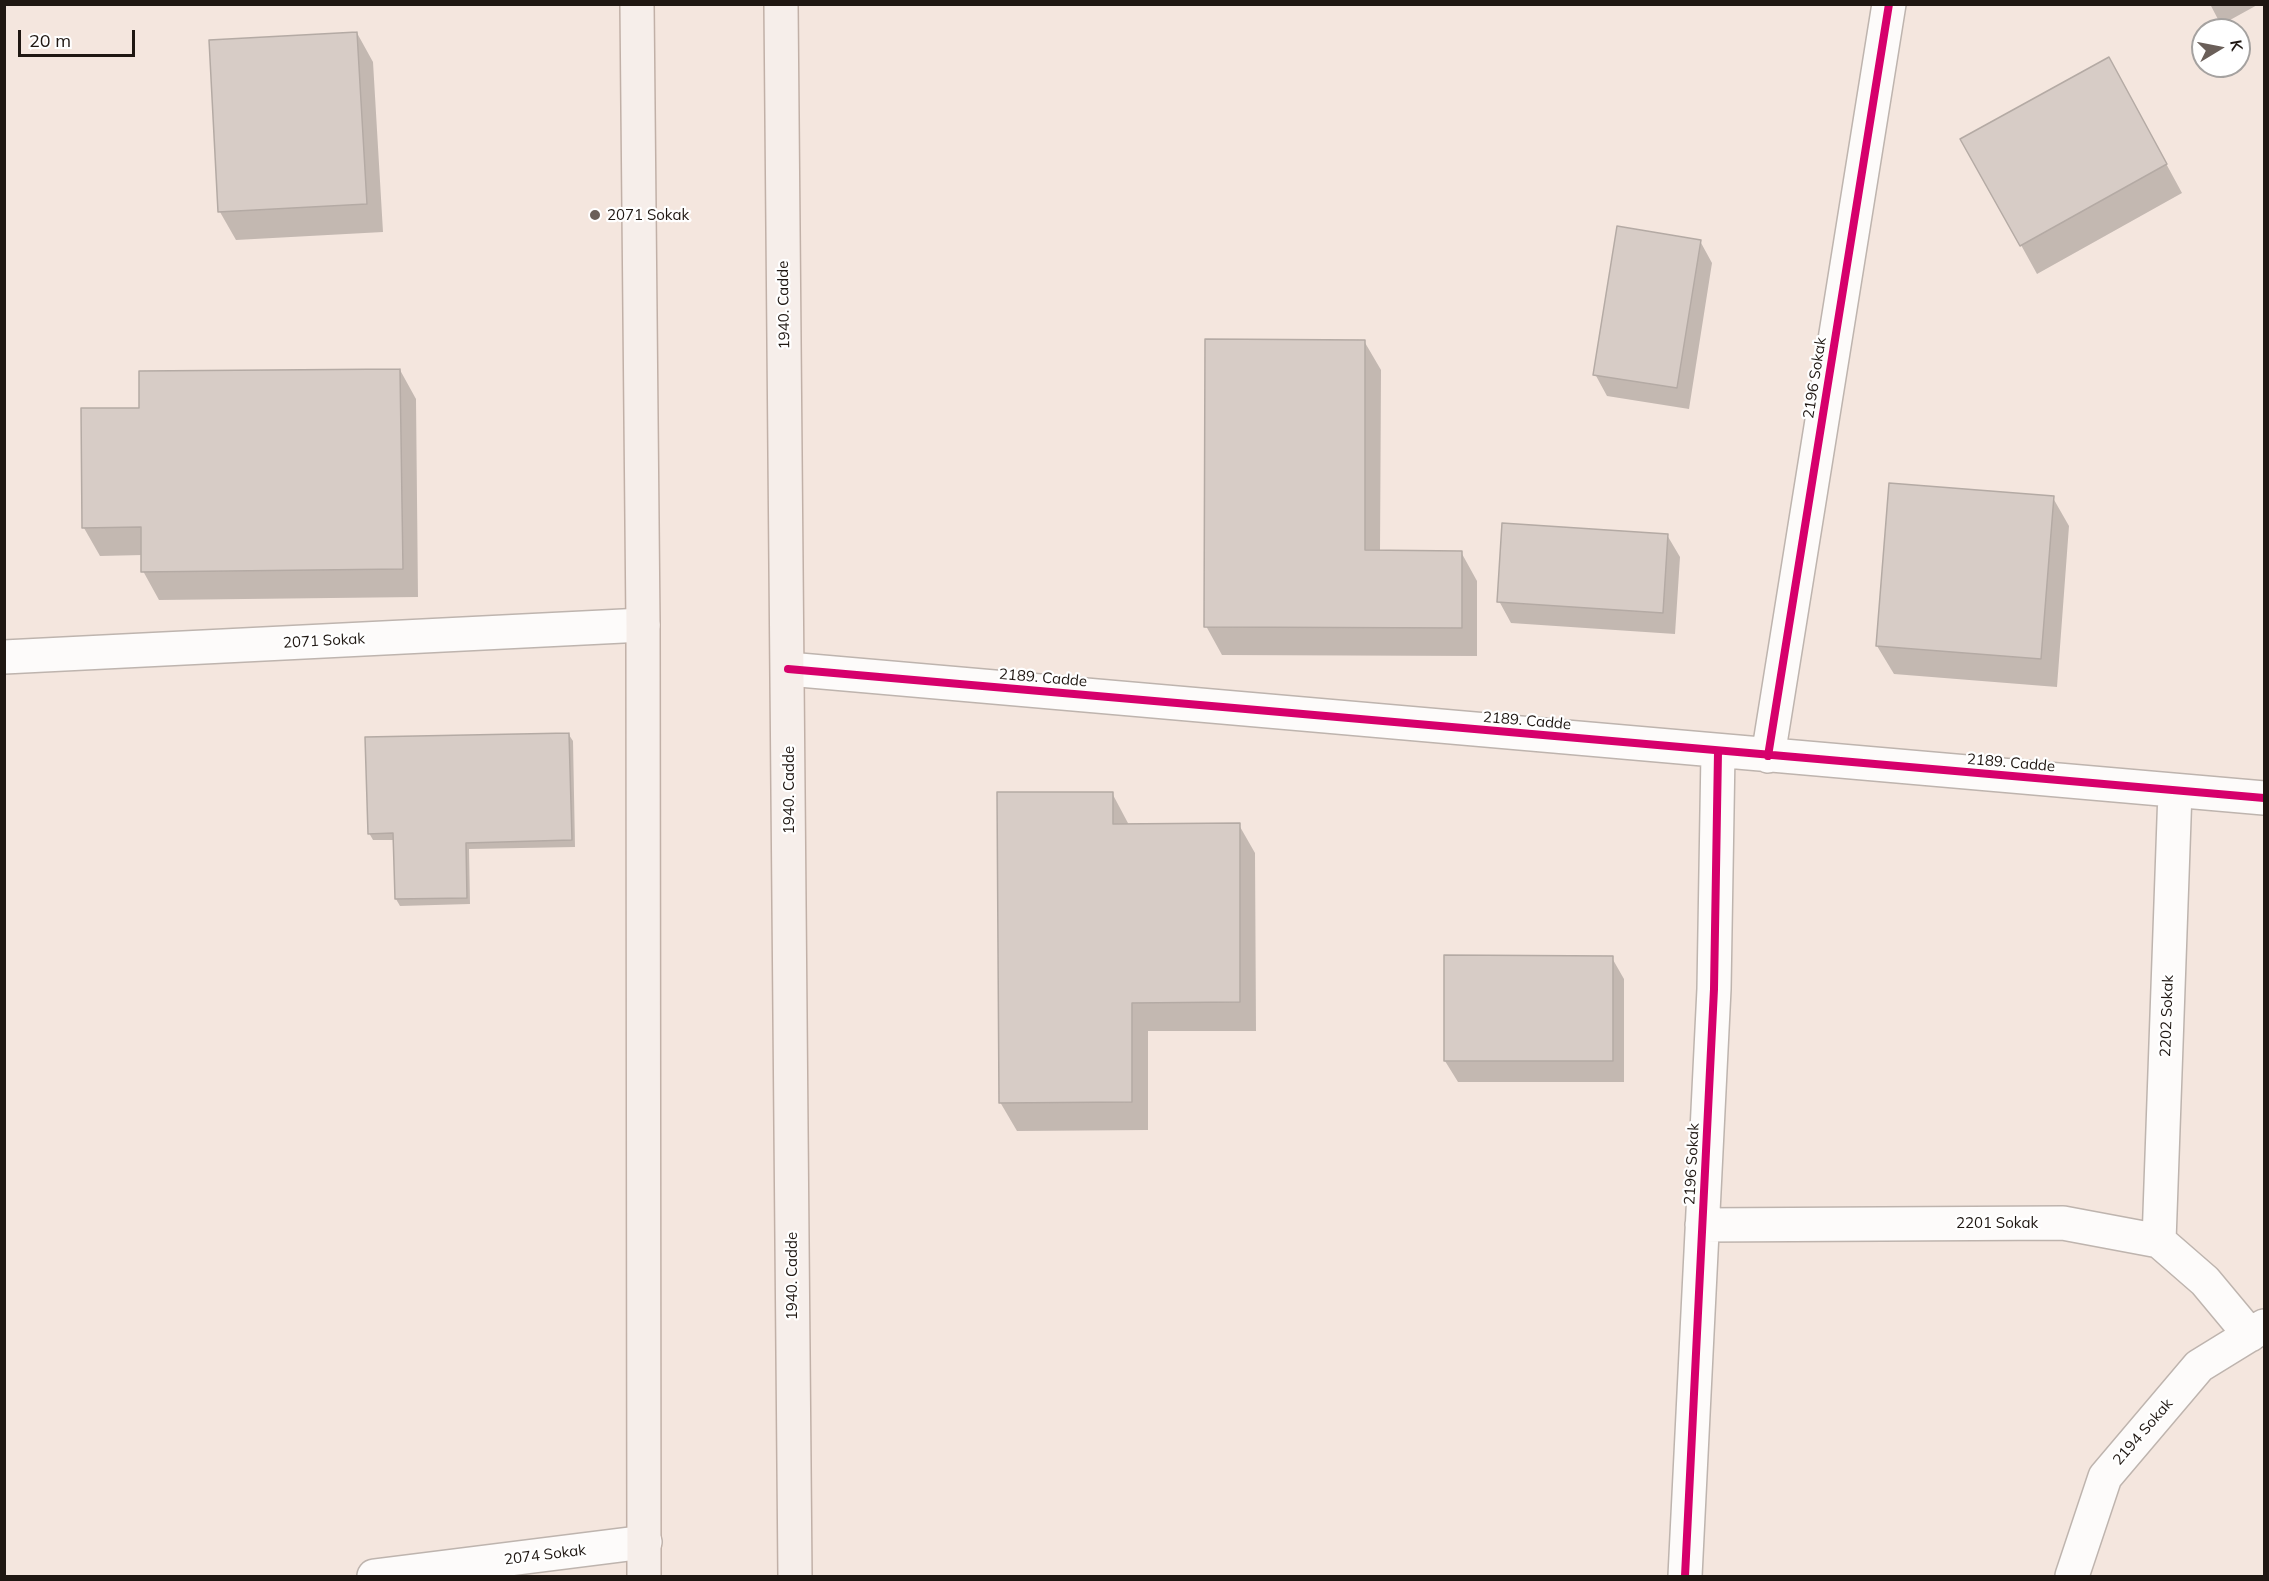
<!DOCTYPE html>
<style>
body{margin:0}
#map{position:relative;width:2269px;height:1581px;overflow:hidden;background:#f4e6de;font-family:Mulish,sans-serif}
canvas{display:block}
.frame{position:absolute;inset:0;border:6px solid #1f1712;pointer-events:none}
.north{position:absolute;left:2191px;top:18px;width:60px;height:60px;box-sizing:border-box;background:#fff;border:2px solid #a5a2a0;border-radius:50%;rotate:80deg;font-size:16px;font-weight:700;line-height:24px;text-align:center;color:#1f1712}
.north::after{content:'';display:block;margin:auto;width:21px;height:27px;background:#6a5f59;clip-path:polygon(50% 0,100% 100%,50% 72%,0 100%)}
.scale{position:absolute;left:18px;top:30px;width:117px;height:27px;box-sizing:border-box;border:3px solid #1f1712;border-top:0;padding-left:8px;font-size:18px;line-height:21px;white-space:nowrap;color:#1f1712;-webkit-text-stroke:4px #fff;paint-order:stroke}
</style>
<div id="map">
<canvas width="2269" height="1581"></canvas>
<div class="frame"></div>
<div class="north">K</div>
<div class="scale">20 m</div>
</div>
<script>
const ctx = document.querySelector('canvas').getContext('2d');
ctx.lineJoin = 'round';
function paint(path, color) { ctx.fillStyle = color; ctx.fill(path, 'evenodd'); }
const toPath = rows => new Path2D(rows.map(r => 'M' + r).join(''));
function stroke(path, color, width, dash) { ctx.strokeStyle = color; ctx.lineWidth = width; ctx.lineCap = dash ? 'butt' : 'round'; ctx.setLineDash(dash || []); ctx.stroke(path); }
function drawText(font, color, halo, rows, align = 'center') {
  ctx.font = font + ' Mulish,sans-serif'; ctx.lineWidth = 4.5; ctx.setLineDash([]); ctx.textBaseline = 'middle'; ctx.strokeStyle = halo; ctx.fillStyle = color; for (const [text, x, y, turn = 0] of rows) {
    ctx.save(); ctx.translate(x, y); ctx.rotate((+turn || 0) * Math.PI / 180); ctx.textAlign = isNaN(turn) ? turn : align; if (halo) ctx.strokeText(text, 0, 0); ctx.fillText(text, 0, 0); ctx.restore();
  }
}
const shadow = toPath([
 [2210,4,2259,4,2221,25],
 [357,33,373,62,383,232,236,240,220,212],
 [2125,88,2182,193,2037,274,2021,245],
 [1700,241,1712,263,1689,409,1607,396,1595,374],
 [1364,341,1381,370,1380,552,1461,552,1477,581,1477,656,1222,655,1206,626],
 [400,370,416,399,418,597,159,600,143,571,143,555,100,556,84,528,140,410],
 [2053,498,2069,526,2057,687,1894,674,1877,646],
 [1667,535,1680,557,1675,634,1511,623,1499,601],
 [569,735,573,741,575,847,469,849,470,904,400,906,396,899,395,840,373,840,369,833],
 [1112,793,1129,825,1239,825,1255,853,1256,1031,1148,1031,1148,1130,1017,1131,1000,1102],
 [1612,958,1624,979,1624,1082,1458,1082,1445,1061]
]);
const building = toPath([
 [357,32,367,204,218,212,209,40,357,32],
 [2109,57,2167,164,2020,246,1960,139,2109,57],
 [1617,226,1701,240,1677,388,1593,375,1617,226],
 [1205,339,1365,340,1365,550,1462,551,1462,628,1204,627,1205,339],
 [400,369,403,569,141,572,141,527,82,528,81,408,139,408,139,371,400,369],
 [1889,483,2054,496,2041,659,1876,646,1889,483],
 [1502,523,1668,534,1663,613,1497,602,1502,523],
 [569,733,572,840,466,843,467,898,395,899,393,833,368,834,365,737,569,733],
 [997,792,1113,792,1113,824,1240,823,1240,1002,1132,1003,1132,1102,999,1103,997,792],
 [1444,955,1613,956,1613,1061,1444,1061,1444,955]
]);
const street = toPath([
 [4,657,643,625],
 [788,669,2264,798],
 [1768,756,1889,4],
 [1702,1225,2063,1223,2159,1241,2205,1281,2250,1335],
 [2159,1241,2175,791],
 [374,1576,645,1542],
 [1685,1576,1714,989,1718,752],
 [2072,1576,2105,1477,2199,1366,2264,1326]
]);
const primary = toPath([
 [637,4,643,625,644,1576],
 [781,4,795,1576]
]);
const cycleway = toPath([
 [788,669,2264,798],
 [1768,756,1889,4],
 [1685,1576,1714,989,1718,752]
]);
const markers = [
 [595,215,6,"#6a5f59"]
];
const poiNames = [
 ["2071 Sokak",607,215]
];
const streetNames = [
 ["1940. Cadde",784,305,-91],
 ["2196 Sokak",1815,378,-81],
 ["2071 Sokak",324,641,-3],
 ["2189. Cadde",1043,678,5],
 ["2189. Cadde",1527,721,5],
 ["2189. Cadde",2011,763,5],
 ["1940. Cadde",789,790,-90],
 ["2202 Sokak",2167,1016,-88],
 ["2196 Sokak",1692,1164,-87],
 ["2201 Sokak",1997,1223],
 ["1940. Cadde",792,1276,-90],
 ["2194 Sokak",2143,1432,-49],
 ["2074 Sokak",545,1555,-7]
];
paint(shadow, '#0003');
paint(building, '#d7ccc6');
stroke(building, '#b4aaa4', 1.5);
stroke(street, '#beb4ae', 36);
stroke(primary, '#c1b0a7', 36);
stroke(street, '#fdfbfa', 33);
stroke(primary, '#f6eeea', 33);
stroke(cycleway, '#d6006c', 8);
for (const [x, y, r, color] of markers) { const dot = new Path2D(); dot.arc(x, y, r, 0, 2 * Math.PI); ctx.fillStyle = color; ctx.fill(dot); stroke(dot, '#fff', 2); }
drawText('15px', '#1f1712', '#fff', poiNames, 'left');
drawText('15px', '#1f1712', '#fff', streetNames);
</script>
